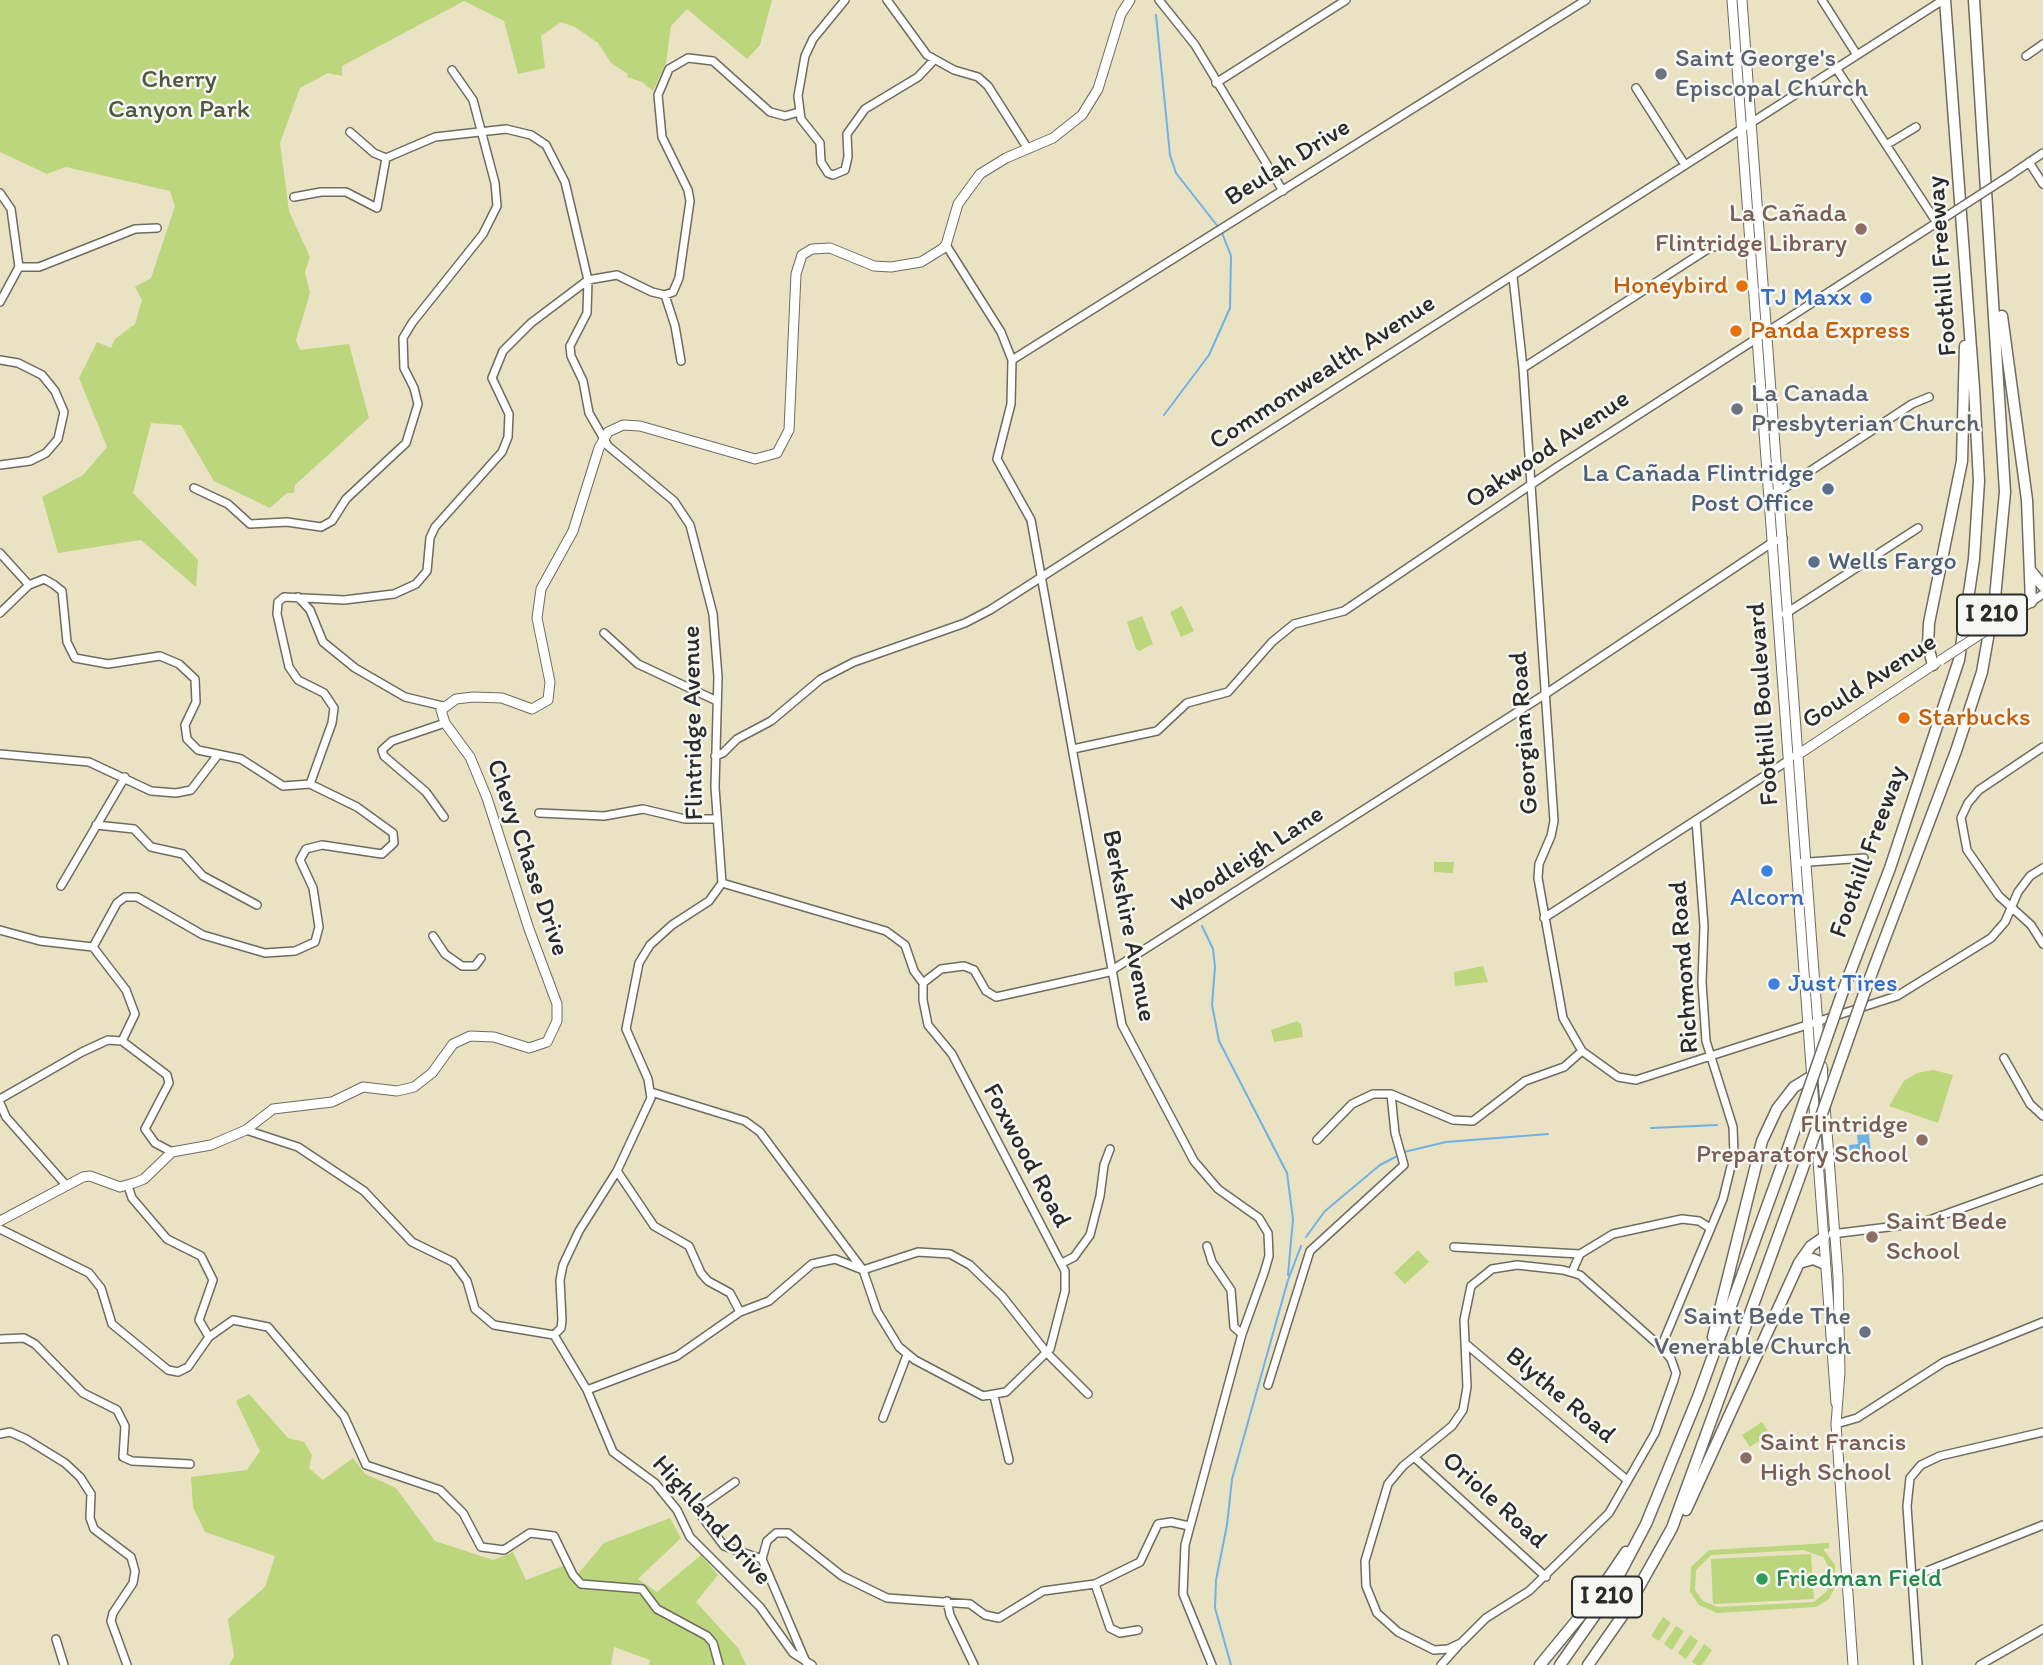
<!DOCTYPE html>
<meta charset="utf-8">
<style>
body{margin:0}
canvas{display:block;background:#e9e3c4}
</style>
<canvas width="2043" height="1665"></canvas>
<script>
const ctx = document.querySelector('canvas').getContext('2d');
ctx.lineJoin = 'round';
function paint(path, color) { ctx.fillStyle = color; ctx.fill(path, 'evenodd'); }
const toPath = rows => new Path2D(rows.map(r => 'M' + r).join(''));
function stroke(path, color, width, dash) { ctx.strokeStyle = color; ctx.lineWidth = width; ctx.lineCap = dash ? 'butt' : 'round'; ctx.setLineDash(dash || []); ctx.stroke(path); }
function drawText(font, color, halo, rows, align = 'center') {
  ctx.font = font + ' Itim,sans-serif'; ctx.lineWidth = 5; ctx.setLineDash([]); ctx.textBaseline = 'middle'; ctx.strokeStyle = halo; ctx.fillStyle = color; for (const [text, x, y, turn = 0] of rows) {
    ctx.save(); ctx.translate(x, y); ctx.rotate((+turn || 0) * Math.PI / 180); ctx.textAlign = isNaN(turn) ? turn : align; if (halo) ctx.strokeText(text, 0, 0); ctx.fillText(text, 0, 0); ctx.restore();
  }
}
const green = toPath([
 [0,0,772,0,760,45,747,59,687,9,671,26,666,63,653,91,642,82,627,77,628,74,611,63,598,43,575,27,561,22,541,36,545,68,518,74,504,21,464,1,342,66,342,76,328,73,300,88,280,143,289,211,310,257,305,272,310,293,296,340,300,350,349,344,369,418,295,485,294,493,287,493,270,508,214,481,181,425,151,423,133,493,198,560,196,587,141,540,58,553,42,497,83,475,107,447,79,378,97,342,111,348,115,339,135,324,142,300,135,287,151,278,175,206,170,191,66,167,47,174,0,152],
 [1182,606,1194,631,1181,637,1170,612],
 [1142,616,1153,644,1139,651,1136,649,1127,622],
 [1434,862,1454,862,1453,873,1434,872],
 [1483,966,1488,982,1455,986,1454,972],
 [1297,1021,1301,1024,1303,1037,1274,1042,1271,1030],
 [1933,1070,1953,1075,1938,1123,1889,1106,1904,1081,1917,1073],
 [1418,1250,1429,1262,1405,1284,1394,1273],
 [249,1394,288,1438,304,1442,312,1455,309,1468,323,1480,353,1458,365,1474,396,1488,435,1541,493,1560,513,1552,526,1580,563,1566,572,1581,604,1543,670,1518,681,1538,638,1579,657,1592,701,1555,718,1575,696,1602,738,1648,746,1665,649,1665,650,1660,614,1647,611,1665,229,1665,234,1656,228,1619,265,1587,275,1556,205,1532,193,1507,191,1477,247,1470,260,1451,236,1401],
 [1762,1422,1770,1434,1750,1447,1742,1435],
 [1829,1543,1829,1548,1823,1549,1835,1565,1836,1585,1829,1599,1816,1607,1717,1613,1699,1605,1690,1592,1691,1567,1709,1550],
 [1803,1550,1823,1557,1831,1571,1827,1591,1814,1602,1718,1607,1703,1601,1695,1590,1696,1570,1711,1555],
 [1811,1554,1814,1599,1713,1604,1711,1559],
 [1663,1617,1671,1623,1659,1641,1651,1636],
 [1676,1626,1684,1631,1672,1650,1664,1644],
 [1690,1635,1698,1641,1686,1659,1678,1653],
 [1704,1644,1712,1650,1702,1665,1696,1665,1692,1662]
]);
const water = toPath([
 [1869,1134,1871,1154,1849,1156,1849,1145,1858,1144,1857,1135]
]);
const stream = toPath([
 [1156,15,1170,155,1176,173,1219,228],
 [1164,415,1209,355,1230,308,1231,256,1222,233],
 [1202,926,1213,949,1215,967,1212,1005,1219,1041,1287,1173,1293,1219,1288,1275],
 [1651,1128,1717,1125],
 [1404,1152,1446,1142,1548,1134],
 [1306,1237,1325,1211,1380,1165,1399,1155],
 [1231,1665,1215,1608,1216,1580,1227,1525,1232,1479,1288,1280,1301,1246]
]);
const minor = toPath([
 [845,0,813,39,805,56,798,96,801,119,820,143,821,162,828,173,833,175,845,170,848,157,847,134,865,109,918,77,934,60],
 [887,0,927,55,954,70,978,77,988,86,1028,149],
 [1159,0,1195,45,1283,191],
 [1822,0,1857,55],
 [2026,56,2043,44],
 [1836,68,1937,223],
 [1216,83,1346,0],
 [1636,88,1685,165],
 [350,132,374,153,386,158,435,137,506,129,531,135,546,145,565,182,588,280,587,313,570,346,571,356,583,381,589,413,608,446,674,501,690,525,713,614,718,677,715,787,722,883,709,901,672,925,650,945,639,963,626,1029,648,1079,651,1098,617,1171,579,1231,563,1265,560,1280,562,1320,561,1328,554,1335],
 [1886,145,1916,127],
 [2029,162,2043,184],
 [2009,176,2043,153],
 [0,193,11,209,19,267,0,302],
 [294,197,321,192,346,192,377,208,386,158],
 [946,245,1001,332,1012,360,1011,404,997,459,1031,520,1122,1025,1194,1161,1218,1189,1259,1218,1268,1233,1269,1256,1264,1273,1242,1334,1185,1545,1183,1594,1212,1665],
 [19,267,39,267,135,229,157,228],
 [1513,277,1523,368,1554,821,1551,836,1539,864,1538,878,1563,1018,1582,1051,1618,1077,1636,1080,1897,996,1991,938,2005,922,2018,892,2030,876,2043,868],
 [665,295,675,326,681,361],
 [0,360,18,363,42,375,55,391,64,412,58,439,46,453,30,461,0,465],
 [1012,360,1586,0],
 [1523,368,1711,247,1753,244],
 [194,488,228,504,250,524,287,522,321,527,332,521,346,499,406,443,418,404,414,388,404,368,403,338,412,323,483,234,497,206,495,183,473,100,452,70],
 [1770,494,1780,491,1912,404,1929,397],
 [0,553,29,585],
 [298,597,310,610,323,642,355,668,405,697,443,706],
 [2031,602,2043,594],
 [0,613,29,585,44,579,53,584,62,591,67,642,75,658,108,664,160,656,179,664,195,679,196,702,185,725,187,739,198,750,241,759,283,786,310,784,357,807,393,833,394,843,382,854,322,845,306,849,300,860,313,888,319,927,315,942,295,951,265,953,203,935,137,897,125,897,117,903,93,947,40,941,0,930],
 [1785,614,1918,528],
 [604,633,638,664,717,701],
 [2043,747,1979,790,1968,803,1961,818,1967,850,1999,896,2031,925,2043,944],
 [1073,749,1157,731,1187,703,1228,692,1272,642,1294,624,1344,611,1557,467,1944,218],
 [0,754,89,762,151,791,176,793,191,790,217,756],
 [715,756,723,753,737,739,771,721,821,679,854,662,965,623,990,610,1943,0],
 [310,784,332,723,334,708,324,693,298,680,289,667,277,614,278,602,284,597,344,600,394,594,416,584,427,571,430,538,435,527,502,452,508,437,509,414,492,378,503,351,531,323,588,280,617,275,652,292,665,295,673,292,679,278,690,201,688,190,662,137,658,95,669,69,688,58,713,61,770,112,785,116,799,112],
 [539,813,604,816,643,809,685,819,716,819],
 [444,817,426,792,384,756,382,750,392,741,445,723],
 [96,825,134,829,151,847,183,854,203,876,257,905],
 [1796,863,1864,858],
 [722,883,886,931,905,945,914,971,923,983,941,969,964,966,974,970,986,991,996,997,1109,972,1544,695,1773,542,1783,538],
 [61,886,125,777],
 [1544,918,1789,760],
 [433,936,445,954,462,966,475,966,481,958],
 [93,947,126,990,135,1014,122,1041,167,1075,169,1083,145,1129,155,1143,172,1152],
 [2004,1058,2030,1104,2043,1116],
 [651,1092,745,1121,760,1132,863,1270,877,1311,899,1347,915,1360,983,1396,1006,1392,1050,1349,1065,1291,1065,1271,952,1054,928,1025,923,1000,923,983],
 [0,1099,82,1052,108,1040,122,1041],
 [0,1103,6,1117,65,1184],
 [246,1130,298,1147,364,1191,412,1242,453,1262,467,1281,475,1309,494,1325,554,1335,587,1390,613,1452,655,1483,677,1510,690,1537,760,1607,793,1653,812,1665],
 [1317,1140,1352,1104,1373,1094,1391,1094,1453,1120,1473,1121,1525,1081,1564,1067,1582,1051],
 [617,1171,654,1226,689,1246,701,1273,708,1281,730,1293,740,1312],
 [128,1186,132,1198,167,1239,201,1256,213,1280,199,1320,209,1337],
 [0,1229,89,1273,101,1288,112,1324,168,1370,178,1372,188,1367,209,1337,233,1320,268,1327,344,1416,366,1465,440,1490,463,1513,481,1547,504,1550,530,1533,554,1536,573,1575,581,1584,642,1589,657,1609,707,1636,713,1643,719,1665],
 [1832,1234,1921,1223,2043,1179],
 [1207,1246,1212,1262,1231,1290,1234,1327,1242,1334],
 [1454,1247,1580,1254,1613,1234,1682,1219,1699,1221,1710,1228],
 [1062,1263,1074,1257,1090,1235,1100,1196,1104,1165,1110,1149],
 [1517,1265,1563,1270,1580,1275,1661,1347,1671,1359,1676,1373,1674,1380,1655,1433,1609,1513,1529,1591,1486,1618,1461,1643,1448,1649,1434,1650,1398,1632,1377,1613,1366,1586,1365,1561,1388,1484,1403,1466,1452,1426,1463,1410,1467,1387,1464,1320,1471,1286,1492,1269,1517,1265],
 [1572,1272,1580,1254],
 [0,1339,24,1338,35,1344,83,1393,117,1410,125,1426,123,1457,132,1461,190,1464],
 [1466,1344,1627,1480],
 [1661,1347,1723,1199,1734,1154,1733,1127,1706,1041,1702,982,1704,926,1696,820],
 [1268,1385,1310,1251,1404,1165,1395,1133,1391,1094],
 [587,1390,677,1356,740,1312,769,1301,812,1264,835,1259,863,1270,918,1252,950,1254,970,1265,1002,1296,1047,1353,1088,1394],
 [994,1396,1009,1460],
 [883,1418,907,1355],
 [1836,1424,1857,1418,1944,1362,2043,1322],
 [0,1434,10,1432,26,1439,65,1463,80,1477,91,1494,90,1518,94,1529,131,1557,135,1571,133,1583,113,1613,111,1621,127,1665],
 [1414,1457,1546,1577],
 [735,1482,698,1508,700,1514,724,1546,762,1559],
 [1912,1577,2043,1525],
 [1095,1584,1110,1628,1120,1633,1138,1630],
 [947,1601,950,1615,974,1665],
 [56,1639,64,1665],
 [806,1662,762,1559,767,1541,776,1533,788,1533,842,1576,887,1598,970,1604,985,1615,999,1618,1043,1591,1095,1584,1140,1562,1158,1524,1171,1522,1189,1526],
 [1441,1665,1458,1646],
 [1918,1665,1907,1506,1910,1478,1921,1465,1940,1456,2043,1432],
 [1980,1665,2043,1629]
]);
const major = toPath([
 [1732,0,1836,1403],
 [1742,0,1820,1053],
 [2008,616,2031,602],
 [1796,756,1936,663],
 [1822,1066,1838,1276,1840,1372,1836,1424,1853,1665],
 [0,1221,83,1177,90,1176,120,1187,134,1183,144,1179,172,1152,211,1145,246,1130,273,1109,332,1102,363,1087,397,1091,414,1087,432,1073,453,1044,470,1036,494,1037,529,1048,547,1042,557,1021,557,1004,529,929,487,798,470,757,445,723,441,710,456,699,473,697,502,698,532,709,548,700,550,682,537,618,541,589,573,531,599,448,608,432,623,425,640,426,755,459,777,453,789,430,796,274,802,255,812,249,830,248,874,266,891,267,921,262,942,249,946,245,958,204,980,174,1006,158,1053,138,1082,115,1098,89,1121,14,1130,0]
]);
const highway = toPath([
 [2002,316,2027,500,2031,602],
 [2030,570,2043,586],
 [1933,665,1928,646,1929,623,1962,461,1965,346],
 [1843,991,1890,868,1959,660,1974,559,1979,481,1974,388,1945,0],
 [1865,991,1956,751,1982,672,1995,598,2005,492,1974,0],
 [1799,1263,1813,1259,1825,1264],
 [1713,1337,1762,1141,1777,1109,1794,1087,1822,1070],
 [1686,1510,1799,1263,1811,1246,1824,1237],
 [1540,1665,1595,1598,1626,1552],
 [1560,1665,1607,1598,1646,1524,1698,1397,1785,1157],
 [1588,1665,1625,1612,1672,1528,1799,1179]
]);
const minorBridge = toPath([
 [1944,218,2009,176]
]);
const majorBridge = toPath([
 [1941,660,2008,616]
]);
const highwayBridge = toPath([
 [1785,1157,1843,991],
 [1799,1179,1865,991]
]);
const markers = [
 [1661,74,7,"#6b7280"],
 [1861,229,7,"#8d6e63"],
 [1742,286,7,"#e8710a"],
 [1866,298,7,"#3f7fe0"],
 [1736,331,7,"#e8710a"],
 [1737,409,7,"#6b7280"],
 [1828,489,7,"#5c6f8a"],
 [1814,562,7,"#5c6f8a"],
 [1904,718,7,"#e8710a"],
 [1767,871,7,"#3f7fe0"],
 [1774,984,7,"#3f7fe0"],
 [1922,1140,7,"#8d6e63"],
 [1872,1237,7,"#8d6e63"],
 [1865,1332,7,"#6b7280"],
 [1746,1458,7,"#8d6e63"],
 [1762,1579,7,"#2e9e5b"]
];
const shields = [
 [1992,615,70],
 [1607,1597,70]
];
const shieldNames = [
 ["I 210",1992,615],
 ["I 210",1607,1597]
];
const worshipNames = [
 ["Saint George's",1675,59],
 ["Episcopal Church",1675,89],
 ["La Canada",1751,394],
 ["Presbyterian Church",1751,424],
 ["Saint Bede The",1851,1317,"right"],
 ["Venerable Church",1851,1347,"right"]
];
const parkNames = [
 ["Cherry",179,80],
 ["Canyon Park",179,110]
];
const streetNames = [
 ["Beulah Drive",1288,163,-32],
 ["Foothill Freeway",1943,266,-94],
 ["Commonwealth Avenue",1323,373,-33],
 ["Oakwood Avenue",1548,450,-34],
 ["Gould Avenue",1870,682,-33],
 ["Foothill Boulevard",1764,704,-94],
 ["Flintridge Avenue",694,723,-91],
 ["Georgian Road",1525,733,-94],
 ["Foothill Freeway",1869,852,-70],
 ["Chevy Chase Drive",527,858,71],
 ["Woodleigh Lane",1248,860,-33],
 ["Berkshire Avenue",1128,926,79],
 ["Richmond Road",1685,967,-94],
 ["Foxwood Road",1026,1156,62],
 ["Blythe Road",1560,1396,40],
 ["Oriole Road",1494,1501,42],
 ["Highland Drive",711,1521,48]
];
const educationNames = [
 ["La Cañada",1847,214],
 ["Flintridge Library",1847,244],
 ["Flintridge",1908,1125],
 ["Preparatory School",1908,1155],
 ["Saint Bede",1886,1222,"left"],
 ["School",1886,1252,"left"],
 ["Saint Francis",1760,1443,"left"],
 ["High School",1760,1473,"left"]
];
const foodNames = [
 ["Honeybird",1728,286,"right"],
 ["Panda Express",1750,331],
 ["Starbucks",1918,718]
];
const shopNames = [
 ["TJ Maxx",1852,298],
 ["Alcorn",1767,898,"center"],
 ["Just Tires",1788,984,"left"]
];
const serviceNames = [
 ["La Cañada Flintridge",1814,474],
 ["Post Office",1814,504],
 ["Wells Fargo",1828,562,"left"]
];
const leisureNames = [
 ["Friedman Field",1776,1579]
];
paint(green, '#bbd67c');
paint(water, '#71b1e5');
stroke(stream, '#71b1e5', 2);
stroke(minor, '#6e6b61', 10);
stroke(major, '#6e6b61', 11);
stroke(highway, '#6e6b61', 13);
stroke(minor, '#fff', 7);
stroke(major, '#fff', 9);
stroke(highway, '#fff', 10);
stroke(minorBridge, '#6e6b61', 10, []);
stroke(majorBridge, '#6e6b61', 11, []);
stroke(highwayBridge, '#6e6b61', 13, []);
stroke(minorBridge, '#fff', 7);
stroke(majorBridge, '#fff', 9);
stroke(highwayBridge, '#fff', 10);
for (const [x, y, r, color] of markers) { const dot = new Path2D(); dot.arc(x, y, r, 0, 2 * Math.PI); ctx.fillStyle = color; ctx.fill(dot); stroke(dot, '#f6f6f2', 2.5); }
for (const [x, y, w] of shields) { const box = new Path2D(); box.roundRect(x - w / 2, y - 20.5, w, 41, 5); ctx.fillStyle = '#f6f6f2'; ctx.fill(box); stroke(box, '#2b2b2b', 2); }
drawText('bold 24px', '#2b2b2b', null, shieldNames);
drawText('26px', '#5b616d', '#f6f6f2', worshipNames, 'left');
drawText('26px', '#4f563f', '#f6f6f2', parkNames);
drawText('26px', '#2b2b2b', '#f6f6f2', streetNames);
drawText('26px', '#785e54', '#f6f6f2', educationNames, 'right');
drawText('26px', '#c56008', '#f6f6f2', foodNames, 'left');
drawText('26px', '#366cbe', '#f6f6f2', shopNames, 'right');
drawText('26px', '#4e5e75', '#f6f6f2', serviceNames, 'right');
drawText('26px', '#27864d', '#f6f6f2', leisureNames, 'left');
</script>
